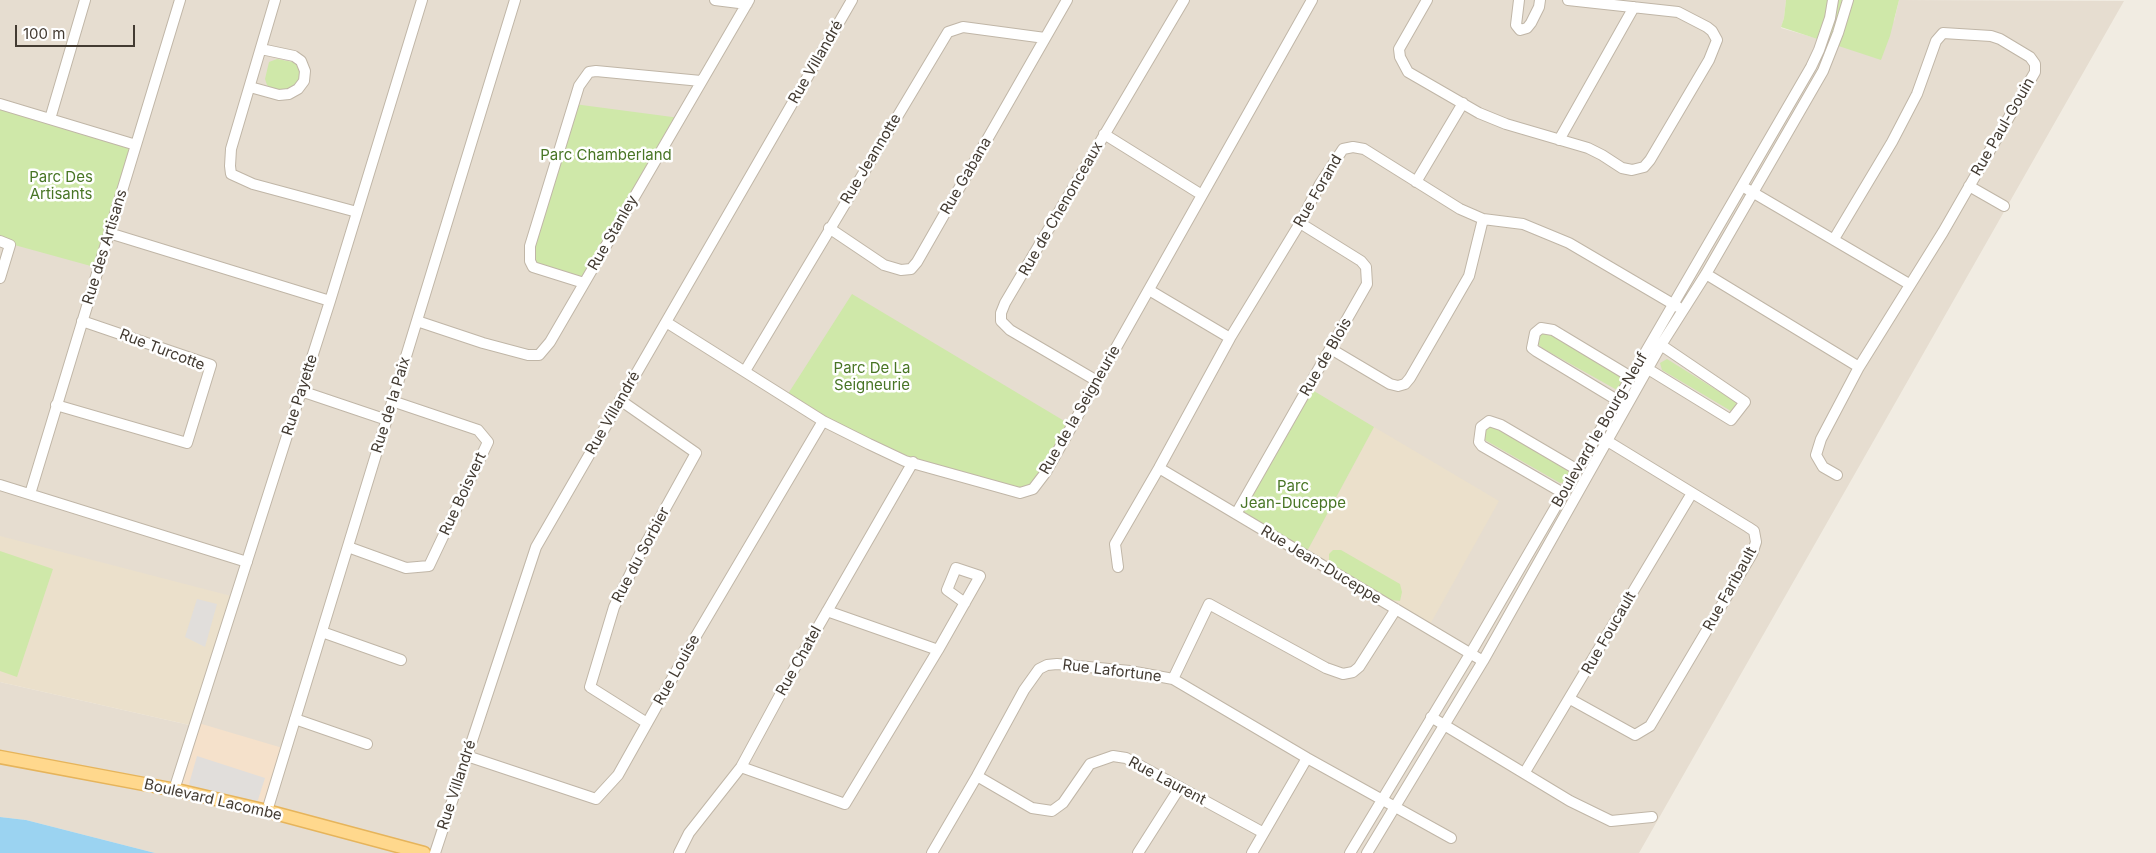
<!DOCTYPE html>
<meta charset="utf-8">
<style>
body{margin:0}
#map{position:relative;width:2156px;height:853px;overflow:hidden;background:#f1ece2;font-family:Inter,sans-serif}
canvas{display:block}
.scale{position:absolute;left:15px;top:25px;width:120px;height:22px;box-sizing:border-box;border:2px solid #433b32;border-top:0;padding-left:6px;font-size:15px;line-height:18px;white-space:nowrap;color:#433b32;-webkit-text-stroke:4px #fff;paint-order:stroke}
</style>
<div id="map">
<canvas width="2156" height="853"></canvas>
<div class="scale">100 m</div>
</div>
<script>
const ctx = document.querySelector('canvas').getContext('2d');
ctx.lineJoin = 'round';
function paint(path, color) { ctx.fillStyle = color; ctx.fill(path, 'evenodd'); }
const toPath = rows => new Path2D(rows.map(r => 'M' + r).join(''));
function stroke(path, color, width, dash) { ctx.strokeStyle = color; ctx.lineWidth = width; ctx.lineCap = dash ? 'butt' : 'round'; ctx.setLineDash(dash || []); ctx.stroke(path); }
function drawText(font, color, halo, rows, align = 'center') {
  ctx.font = font + ' Inter,sans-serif'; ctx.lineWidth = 5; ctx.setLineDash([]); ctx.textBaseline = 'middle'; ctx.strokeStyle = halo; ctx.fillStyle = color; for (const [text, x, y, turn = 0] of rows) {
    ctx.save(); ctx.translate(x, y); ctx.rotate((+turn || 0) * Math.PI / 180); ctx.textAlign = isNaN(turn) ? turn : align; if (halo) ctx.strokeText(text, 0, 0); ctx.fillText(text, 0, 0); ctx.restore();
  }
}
const residential = toPath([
 [0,0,1786,0,1784,18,1781,28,1850,48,1894,21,1899,0,2124,1,1639,853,155,853,26,820,0,817,0,682,194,726,0,536]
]);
const commercial = toPath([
 [195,722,286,749,267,811,174,790]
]);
const education = toPath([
 [1374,427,1499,501,1428,628,1305,555],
 [0,536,235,597,194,726,0,682]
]);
const green = toPath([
 [1786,0,1899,0,1890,36,1881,60,1781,27,1784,18],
 [277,59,298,63,302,70,301,82,290,92,273,89,267,85,265,79,269,62],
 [0,104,136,145,98,268,0,241],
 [574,104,680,118,584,283,534,267,531,245],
 [852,294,1071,425,1046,473,1025,492,902,459,786,397],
 [1543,330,1552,333,1622,375,1625,381,1622,388,1617,390,1542,348,1537,343,1537,337],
 [1667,359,1739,404,1738,409,1731,411,1662,370,1660,363],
 [1309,388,1374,427,1305,555,1236,514],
 [1495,425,1570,469,1571,475,1566,482,1560,483,1485,440,1482,434,1489,426],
 [1333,550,1341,550,1400,584,1402,592,1400,601,1391,600,1329,563,1329,554],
 [0,551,53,569,17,677,0,671]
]);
const parking = toPath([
 [197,599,217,604,205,647,185,637],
 [197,756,265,778,257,803,194,788,189,784]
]);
const water = toPath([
 [0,817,26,820,155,853,0,853]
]);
const minor = toPath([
 [275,0,231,149,230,166,231,174,253,184,357,212],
 [715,0,747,4],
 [1427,0,1399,49,1400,57,1408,72,1479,113,1506,124,1588,148,1602,155,1622,168,1632,170,1644,167,1650,160,1709,60,1717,40,1712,31,1707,27,1678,12,1568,0],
 [1519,0,1516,25,1520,30,1527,28,1531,23,1539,7,1540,0],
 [250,87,279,95,289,94,298,89,304,81,305,71,301,61,294,56,261,49],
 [0,104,136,145],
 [50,119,85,0],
 [1104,134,1202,195],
 [1559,140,1634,7],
 [1416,182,1463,103],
 [1969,186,2004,206],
 [1747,189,1909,284],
 [829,228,884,265,901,270,911,269,917,262,1067,0],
 [109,233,330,301],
 [1834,239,1892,142,1917,94,1936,41,1943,33,1991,36,2000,39,2030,57,2035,64,2035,72,1943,232,1859,367,1821,439,1816,455,1823,467,1837,475],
 [0,241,10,245,0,278],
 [1706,274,1859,367],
 [584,283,533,267,530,261,530,246,579,86,589,72,596,71,701,81],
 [1149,290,1230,338],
 [417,321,483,343,528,355,539,355,550,342,749,0],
 [666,322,823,421,869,444,905,461,1020,493,1033,489,1046,472,1312,0],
 [1331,349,1390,384,1398,386,1405,384,1410,378,1469,276,1483,219],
 [1648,369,1731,420,1745,402,1661,345],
 [745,371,948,32,963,27,1045,38],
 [1097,381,1010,330,1001,321,1001,313,1005,303,1184,0],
 [301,391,387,420],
 [620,400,696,453,640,554,614,607,590,687,647,723],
 [1617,400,1536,351,1532,348,1535,333,1541,328,1553,330,1631,377],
 [56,405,187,443,211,365,82,321],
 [1159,468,1483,661],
 [0,485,247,562],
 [1563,493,1482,446,1479,442,1481,427,1489,421,1501,425,1576,469],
 [30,494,180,0],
 [1236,514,1367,284,1366,267,1361,261,1300,223],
 [348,547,406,568,429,566,488,442,478,430,392,401],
 [1118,567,1115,544,1159,468,1230,338,1300,223,1320,184,1343,149,1353,147,1364,149,1460,209,1483,219,1523,224,1569,243,1678,307],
 [827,611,938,650],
 [322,632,401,660],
 [1173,679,1209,604,1326,668,1343,674,1353,672,1359,667,1396,609],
 [1570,699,1635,735,1650,726,1752,554,1756,542,1754,531,1748,527,1604,439],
 [1431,717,1570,801,1611,821,1652,817],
 [295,719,367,744],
 [467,756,596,799,618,775,696,636,823,421],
 [741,767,845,804,938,650,980,576,956,568,947,590,965,603],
 [1525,772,1692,493],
 [977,776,1032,808,1052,811,1063,803,1090,764,1113,756,1126,758,1262,832],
 [174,790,330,301,422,0],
 [267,811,515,0],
 [435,853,536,547,852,0],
 [679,853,689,833,741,767,799,660,913,462],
 [932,853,977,776,1024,690,1039,669,1047,665,1057,664,1130,671,1173,679,1307,758,1451,838],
 [1138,853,1180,787],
 [1252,853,1307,758],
 [1350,853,1476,644,1811,67,1819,50,1830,18,1833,0],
 [1367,853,1483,661,1661,345,1706,274,1823,71,1838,33,1848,0]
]);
const major = toPath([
 [0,757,181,791,267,811,424,853]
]);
const streetNames = [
 ["Rue Villandré",816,62,-60],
 ["Rue Paul-Gouin",2003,127,-60],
 ["Rue Jeannotte",871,159,-59],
 ["Rue Gabana",966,176,-60],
 ["Rue Forand",1318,191,-60],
 ["Rue de Chenonceaux",1061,209,-60],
 ["Rue Stanley",613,233,-60],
 ["Rue des Artisans",105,247,-73],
 ["Rue Turcotte",162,350,21],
 ["Rue de Blois",1326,357,-60],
 ["Rue Payette",300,395,-72],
 ["Rue de la Paix",391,405,-73],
 ["Rue de la Seigneurie",1080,410,-60],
 ["Rue Villandré",613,413,-60],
 ["Boulevard le Bourg-Neuf",1600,430,-60],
 ["Rue Boisvert",463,494,-65],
 ["Rue du Sorbier",641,555,-62],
 ["Rue Jean-Duceppe",1321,565,31],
 ["Rue Faribault",1730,589,-61],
 ["Rue Foucault",1609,633,-60],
 ["Rue Chatel",799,661,-61],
 ["Rue Louise",677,670,-61],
 ["Rue Lafortune",1112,671,7],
 ["Rue Laurent",1167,781,28],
 ["Rue Villandré",457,785,-72],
 ["Boulevard Lacombe",213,800,13]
];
const parkNames = [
 ["Parc Chamberland",606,155],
 ["Parc Des",61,177],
 ["Artisants",61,194],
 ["Parc De La",872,368],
 ["Seigneurie",872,385],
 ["Parc",1293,486],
 ["Jean-Duceppe",1293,503]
];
paint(residential, '#e6ddd0');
paint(commercial, '#f5e1cb');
paint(education, '#ebe0cb');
paint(green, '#cfe8a9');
paint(parking, '#e1dedb');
paint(water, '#9bd3f1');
stroke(minor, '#c0b6a7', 12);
stroke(major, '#e6b45b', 15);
stroke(minor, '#fff', 10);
stroke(major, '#ffd88d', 12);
drawText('15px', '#433b32', '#fff', streetNames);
drawText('15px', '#487525', '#fff', parkNames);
</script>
